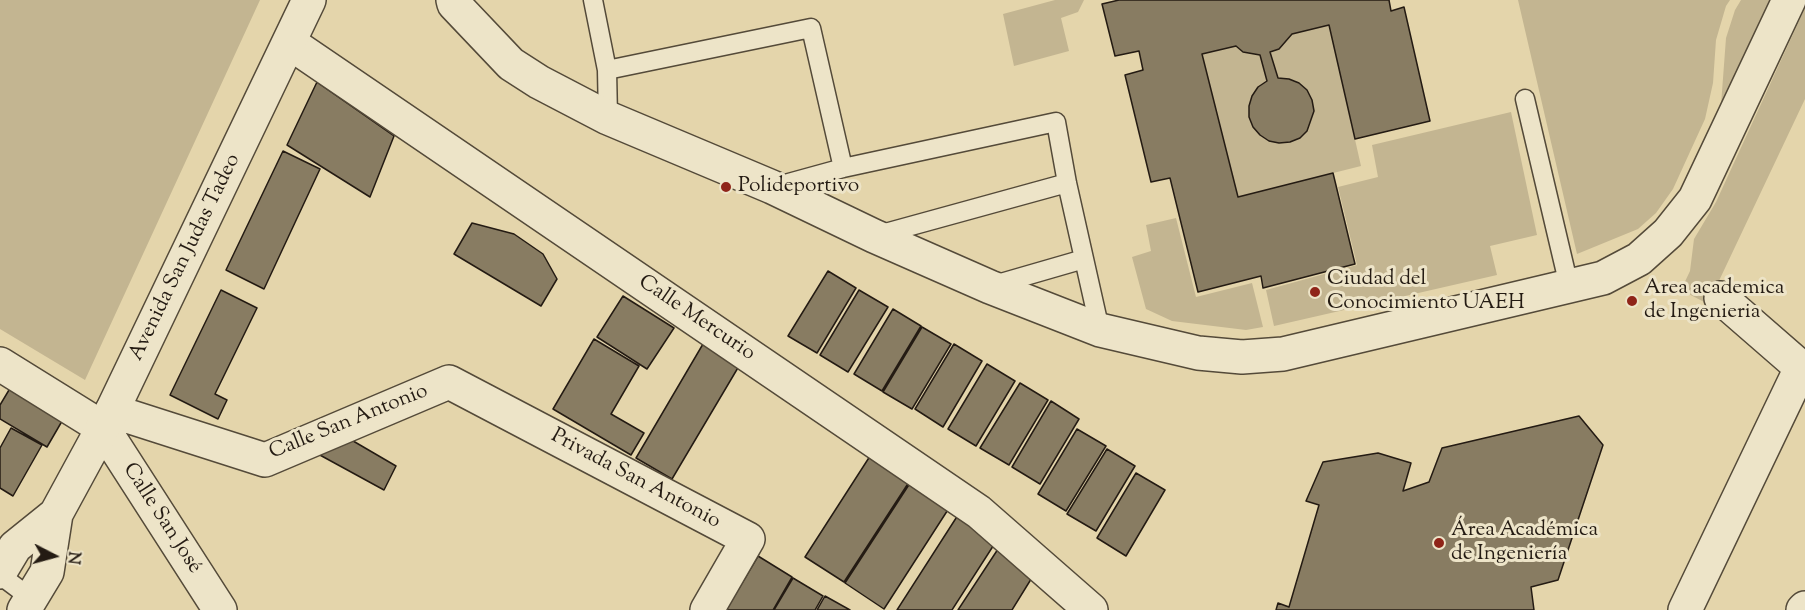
<!DOCTYPE html>
<meta charset="utf-8">
<style>
body{margin:0}
#map{position:relative;width:1805px;height:610px;overflow:hidden;background:#e4d5ab;font-family:"Sorts Mill Goudy",serif}
canvas{display:block}
.north{position:absolute;left:24px;top:526px;width:60px;height:60px;-webkit-text-stroke:4px #ede4c8;paint-order:stroke;rotate:96deg;font-size:16px;font-weight:700;line-height:24px;text-align:center;color:#241b13}
.north::after{content:'';display:block;margin:auto;width:21px;height:27px;background:#241b13;clip-path:polygon(50% 0,100% 100%,50% 72%,0 100%)}
</style>
<div id="map">
<canvas width="1805" height="610"></canvas>
<div class="north">N</div>
</div>
<script>
const ctx = document.querySelector('canvas').getContext('2d');
ctx.lineJoin = 'round';
function paint(path, color) { ctx.fillStyle = color; ctx.fill(path, 'evenodd'); }
const toPath = rows => new Path2D(rows.map(r => 'M' + r).join(''));
function stroke(path, color, width, dash) { ctx.strokeStyle = color; ctx.lineWidth = width; ctx.lineCap = dash ? 'butt' : 'round'; ctx.setLineDash(dash || []); ctx.stroke(path); }
function drawText(font, color, halo, rows, align = 'center') {
  ctx.font = font + ' "Sorts Mill Goudy",serif'; ctx.lineWidth = 6; ctx.setLineDash([]); ctx.textBaseline = 'middle'; ctx.strokeStyle = halo; ctx.fillStyle = color; for (const [text, x, y, turn = 0] of rows) {
    ctx.save(); ctx.translate(x, y); ctx.rotate((+turn || 0) * Math.PI / 180); ctx.textAlign = isNaN(turn) ? turn : align; if (halo) ctx.strokeText(text, 0, 0); ctx.fillText(text, 0, 0); ctx.restore();
  }
}
const green = toPath([
 [0,0,260,0,85,380,0,329],
 [1055,0,1084,0,1078,12,1061,18,1069,51,1014,66,1003,14],
 [1518,0,1730,0,1726,6,1716,40,1713,83,1705,119,1673,189,1656,213,1638,229,1577,254],
 [1741,0,1771,0,1721,105,1726,38,1735,10],
 [1805,8,1805,99,1708,304,1681,290,1690,271,1694,239,1716,202],
 [1329,25,1361,166,1238,197,1202,54,1236,46,1243,52,1260,55,1267,81,1258,87,1252,96,1249,106,1253,127,1260,135,1269,141,1279,143,1290,142,1300,138,1307,130,1314,111,1312,100,1307,90,1299,83,1289,79,1278,78,1270,52,1292,34],
 [1511,112,1537,235,1490,246,1497,275,1274,326,1266,290,1357,265,1338,187,1378,177,1372,145],
 [1176,218,1196,297,1252,283,1263,327,1246,330,1172,321,1146,309,1132,257,1151,251,1146,225]
]);
const building = toPath([
 [1119,0,1389,0,1391,11,1404,7,1430,121,1355,139,1329,25,1292,34,1279,49,1270,52,1278,78,1289,79,1299,83,1307,90,1312,100,1314,111,1307,131,1300,138,1290,142,1279,143,1269,141,1260,135,1253,127,1249,117,1249,106,1252,96,1258,87,1267,81,1260,55,1243,52,1236,46,1202,54,1238,197,1333,173,1355,264,1263,288,1261,276,1198,292,1170,178,1151,182,1125,75,1143,70,1139,51,1115,56,1102,4,1119,0],
 [317,82,394,136,370,197,287,145,317,82],
 [283,151,320,169,264,289,226,270,283,151],
 [472,223,514,234,543,254,557,279,541,306,454,254,472,223],
 [828,271,856,288,817,353,788,336,828,271],
 [221,290,257,308,215,394,227,400,218,419,170,395,221,290],
 [859,290,888,307,848,372,820,355,859,290],
 [623,296,674,328,647,369,597,337,623,296],
 [893,309,921,326,882,391,854,374,893,309],
 [922,327,951,344,912,409,883,392,922,327],
 [594,339,639,366,611,414,644,433,631,455,553,409,594,339],
 [703,344,739,366,672,479,636,458,703,344],
 [954,344,982,361,943,427,915,409,954,344],
 [987,364,1015,381,976,446,948,429,987,364],
 [1020,383,1048,400,1009,465,980,448,1020,383],
 [12,385,65,416,47,447,0,419,0,405,12,385],
 [1051,401,1079,419,1040,484,1012,467,1051,401],
 [1579,416,1603,445,1558,580,1531,587,1534,610,1276,610,1278,603,1289,607,1319,505,1306,501,1323,462,1378,453,1411,463,1403,491,1429,482,1442,448,1579,416],
 [11,428,42,445,13,496,0,488,0,448,11,428],
 [1077,429,1106,446,1066,511,1038,494,1077,429],
 [348,438,396,466,384,490,318,454,348,438],
 [1107,449,1135,466,1096,531,1067,514,1107,449],
 [872,453,911,479,844,582,805,557,872,453],
 [1136,473,1165,490,1126,556,1097,538,1136,473],
 [912,480,951,505,884,609,845,583,912,480],
 [958,515,997,540,952,610,897,610,958,515],
 [1000,546,1033,576,1012,610,958,610,1000,546],
 [758,556,792,577,773,610,726,610,758,556],
 [793,578,823,596,815,610,774,610,793,578],
 [825,596,850,610,817,610,825,596]
]);
const service = toPath([
 [593,0,607,70,608,118],
 [607,70,811,28,843,168],
 [1525,99,1569,286],
 [774,187,843,168,1056,122,1067,183,1100,330],
 [878,235,1067,183],
 [994,285,1084,259],
 [0,575,32,599]
]);
const minor = toPath([
 [290,43,979,512,1091,610],
 [1721,298,1805,371],
 [0,364,103,428,220,610],
 [112,411,265,460,449,382,748,539,707,610],
 [1685,610,1801,368],
 [1803,610,1805,608]
]);
const tertiary = toPath([
 [453,0,454,4,511,64,539,82,608,118,772,187,874,236,990,287,1100,330,1198,353,1242,357,1283,354,1603,278,1639,259,1668,233,1695,199,1789,0],
 [0,572,15,547,56,514],
 [24,610,47,572,56,514,112,411,309,0]
]);
const markers = [
 [726,187,6,"#8f2418"],
 [1315,292,6,"#8f2418"],
 [1632,301,6,"#8f2418"],
 [1439,543,6,"#8f2418"]
];
const poiNames = [
 ["Polideportivo",738,187],
 ["Ciudad del",1327,280],
 ["Conocimiento UAEH",1327,304],
 ["Area academica",1644,289],
 ["de Ingenieria",1644,313],
 ["Área Académica",1451,531],
 ["de Ingeniería",1451,555]
];
const streetNames = [
 ["Avenida San Judas Tadeo",186,258,-64],
 ["Calle Mercurio",696,319,34],
 ["Calle San Antonio",349,423,-22],
 ["Privada San Antonio",635,480,28],
 ["Calle San José",161,519,57]
];
paint(green, '#c3b591');
paint(building, '#887c62');
stroke(building, '#241b13', 1.5);
stroke(service, '#544a39', 21);
stroke(minor, '#544a39', 36);
stroke(tertiary, '#544a39', 36);
stroke(service, '#ede4c8', 18);
stroke(minor, '#ede4c8', 33);
stroke(tertiary, '#ede4c8', 33);
for (const [x, y, r, color] of markers) { const dot = new Path2D(); dot.arc(x, y, r, 0, 2 * Math.PI); ctx.fillStyle = color; ctx.fill(dot); stroke(dot, '#ede4c8', 2); }
drawText('21px', '#241b13', '#ede4c8', poiNames, 'left');
drawText('21px', '#241b13', '#ede4c8', streetNames);
</script>
